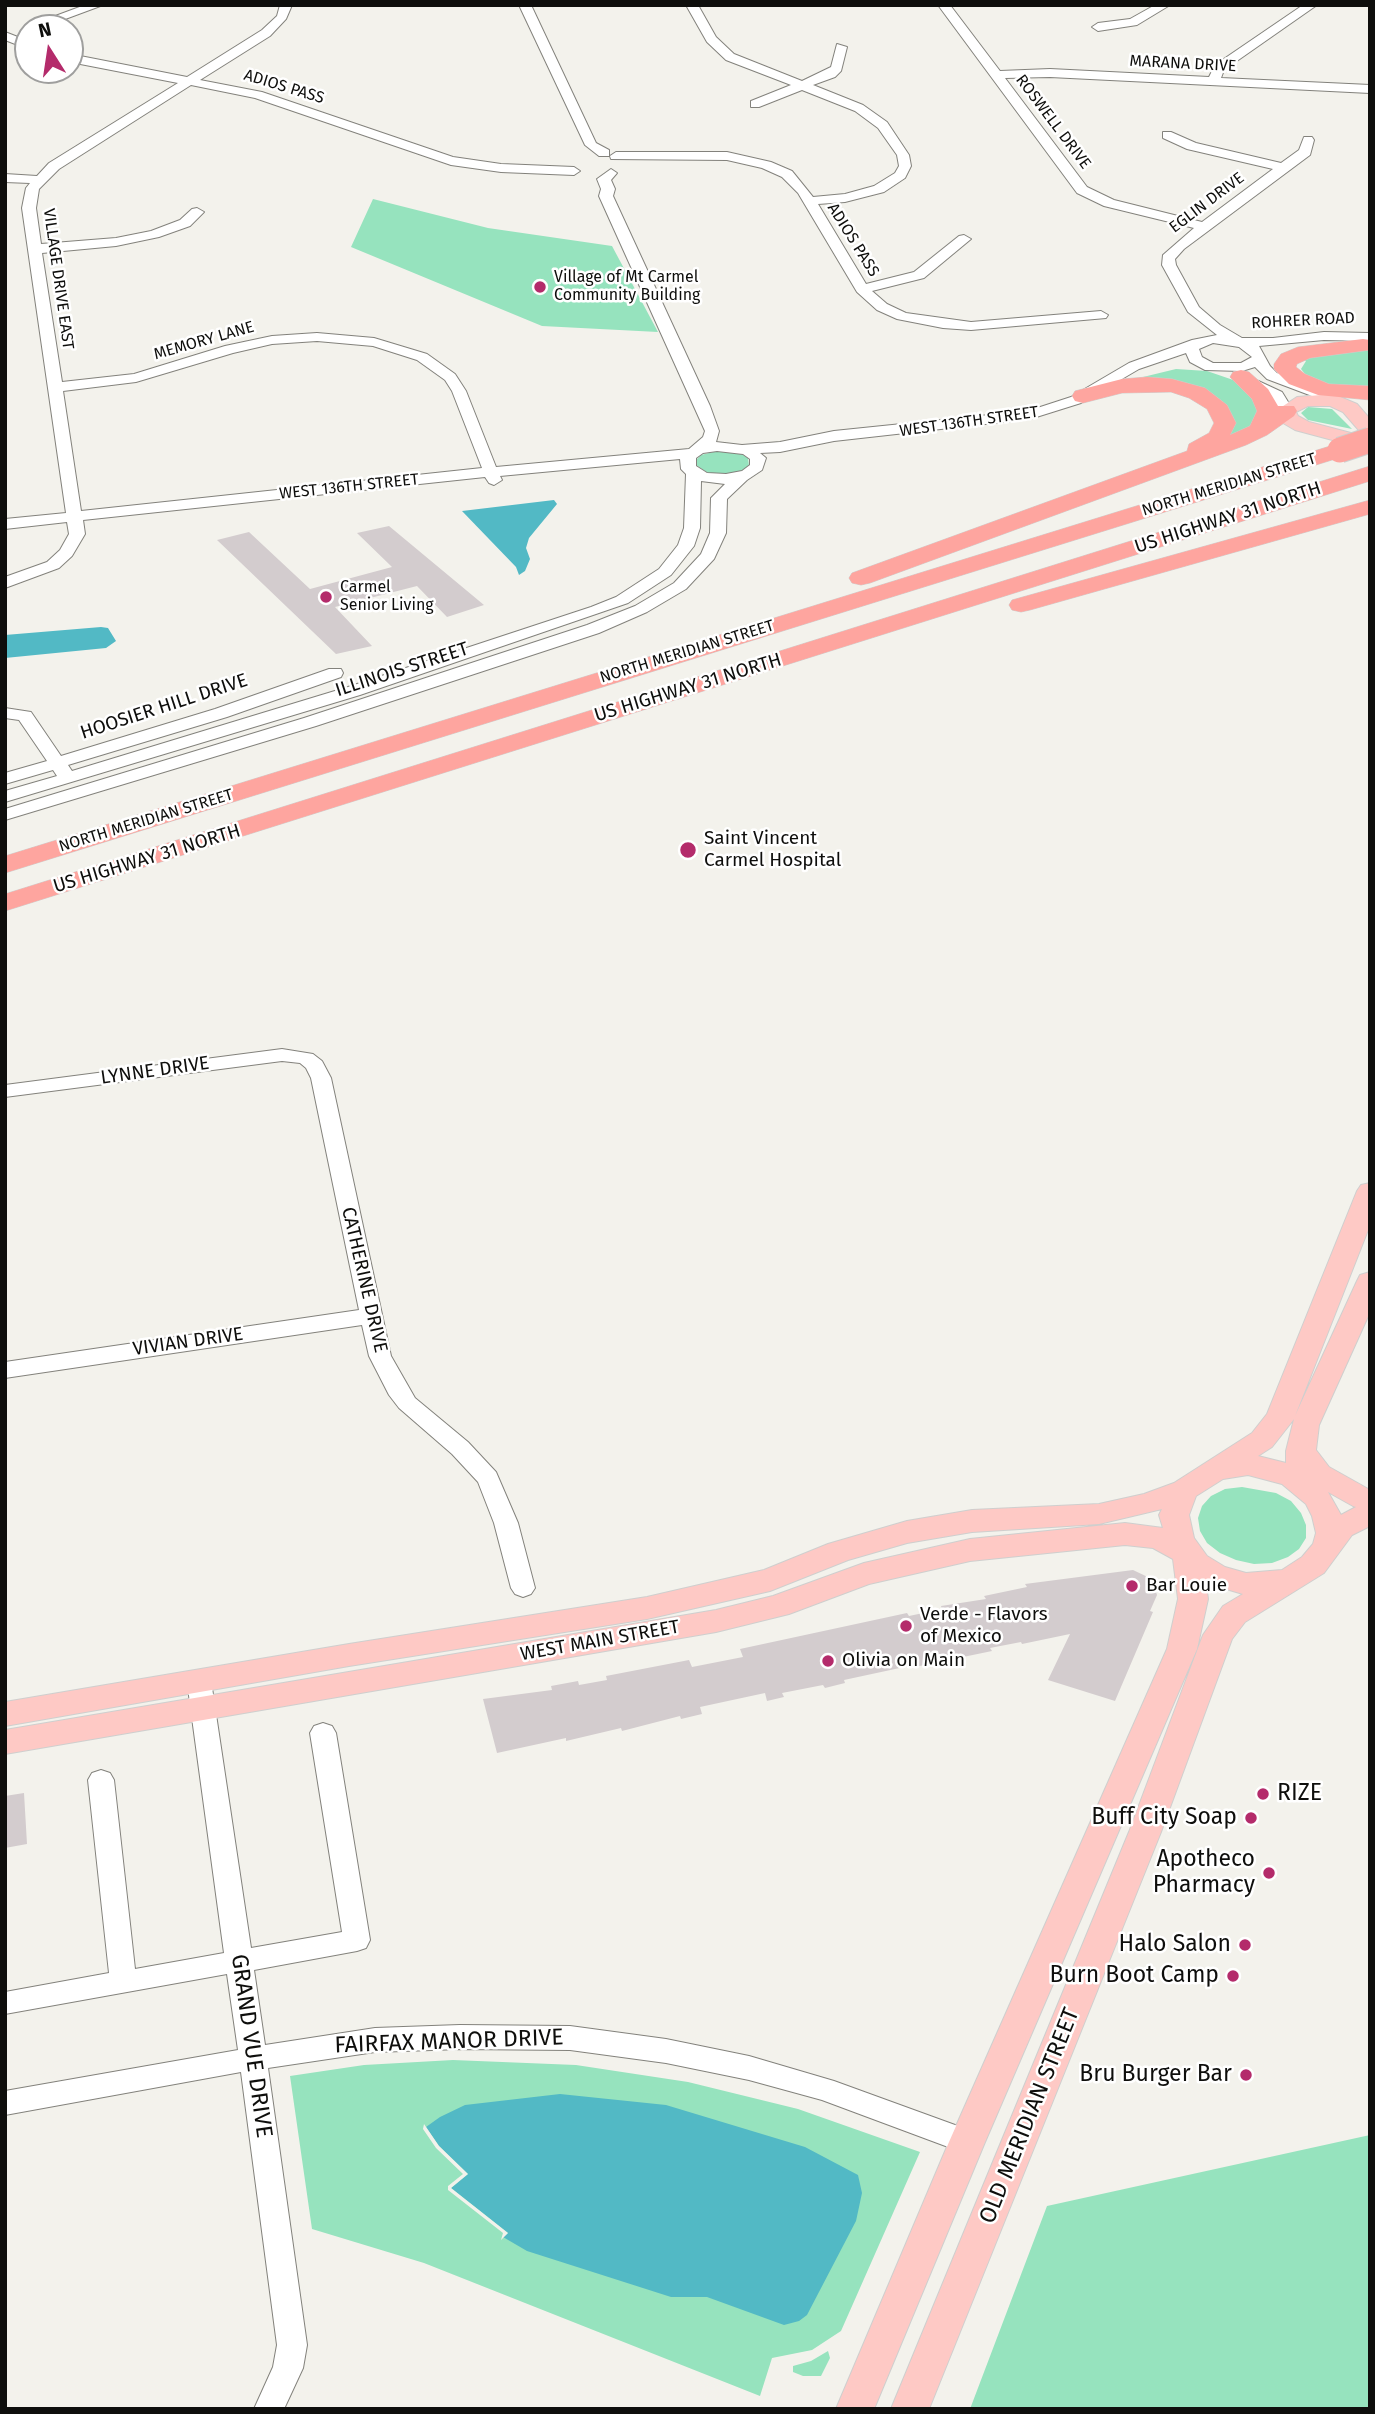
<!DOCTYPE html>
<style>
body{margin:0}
#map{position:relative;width:1375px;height:2414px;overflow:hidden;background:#f3f2ec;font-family:"Fira Sans",sans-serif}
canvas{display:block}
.frame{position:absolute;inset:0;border:7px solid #0e0e0c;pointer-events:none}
.north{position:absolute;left:14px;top:14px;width:70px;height:70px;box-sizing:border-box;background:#fff;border:2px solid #9f9f9e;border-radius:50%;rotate:348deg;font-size:19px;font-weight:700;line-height:28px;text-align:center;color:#0e0e0c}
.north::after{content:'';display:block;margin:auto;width:24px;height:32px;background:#b42b6b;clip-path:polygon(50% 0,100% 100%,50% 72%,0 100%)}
</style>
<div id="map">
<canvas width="1375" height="2414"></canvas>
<div class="frame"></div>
<div class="north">N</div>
</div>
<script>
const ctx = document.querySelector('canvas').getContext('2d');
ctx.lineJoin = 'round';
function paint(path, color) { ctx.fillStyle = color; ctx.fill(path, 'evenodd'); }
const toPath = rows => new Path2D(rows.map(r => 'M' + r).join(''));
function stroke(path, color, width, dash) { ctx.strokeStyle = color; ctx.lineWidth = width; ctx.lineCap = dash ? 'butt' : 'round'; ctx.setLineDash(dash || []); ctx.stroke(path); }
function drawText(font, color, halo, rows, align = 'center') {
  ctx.font = font + ' "Fira Sans",sans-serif'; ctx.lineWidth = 5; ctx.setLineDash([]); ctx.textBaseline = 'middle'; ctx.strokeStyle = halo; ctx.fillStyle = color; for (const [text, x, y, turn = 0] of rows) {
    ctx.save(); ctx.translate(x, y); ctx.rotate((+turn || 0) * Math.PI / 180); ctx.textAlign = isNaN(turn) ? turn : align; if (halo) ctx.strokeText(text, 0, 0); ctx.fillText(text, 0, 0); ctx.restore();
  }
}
const green = toPath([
 [373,199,488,228,612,246,658,332,542,326,351,247],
 [1370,349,1370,390,1328,384,1306,375,1301,369,1306,361,1301,359],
 [1176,369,1207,371,1242,383,1260,404,1256,424,1222,442,1230,413,1143,377],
 [1308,407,1332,409,1352,429,1308,420,1301,413],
 [721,450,740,453,748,458,749,466,740,472,720,475,708,473,696,465,696,460,701,455],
 [1242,1487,1276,1493,1291,1501,1301,1513,1306,1525,1306,1538,1299,1549,1288,1557,1272,1563,1254,1564,1236,1560,1220,1553,1207,1543,1200,1531,1198,1518,1202,1506,1211,1496,1225,1489],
 [453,2060,576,2065,688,2082,798,2109,920,2152,841,2331,812,2350,772,2358,760,2396,424,2263,312,2229,290,2076,364,2065],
 [1370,2135,1370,2409,970,2409,1047,2206],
 [828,2351,830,2358,821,2376,803,2376,793,2372,793,2366,811,2361]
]);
const water = toPath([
 [554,500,557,504,529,538,526,548,530,559,525,571,519,575,516,567,462,511],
 [101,627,108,628,116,641,106,648,5,658,5,635],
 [560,2094,666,2105,805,2147,858,2175,862,2193,856,2221,807,2315,799,2321,784,2325,707,2297,671,2297,527,2251,503,2237,508,2233,451,2188,468,2174,439,2146,426,2127,440,2117,465,2105]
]);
const pier = toPath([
 [424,2124,439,2146,468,2174,451,2188,508,2233,501,2240,503,2233,448,2190,448,2186,463,2174,436,2148,423,2129]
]);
const building = toPath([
 [389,526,484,605,447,617,417,586,335,607,372,646,336,654,217,540,249,532,310,589,392,567,357,533],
 [1133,1570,1152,1579,1157,1595,1150,1611,1153,1612,1115,1701,1048,1680,1070,1634,1022,1644,1021,1642,990,1648,992,1651,910,1668,909,1666,844,1680,845,1683,825,1688,823,1685,782,1693,784,1697,767,1701,765,1693,700,1707,702,1714,681,1719,680,1716,622,1731,621,1728,566,1741,566,1738,497,1753,483,1699,552,1690,551,1686,578,1681,579,1685,607,1680,606,1676,689,1660,692,1667,743,1657,740,1649,907,1613,909,1616,942,1609,941,1606,986,1599,984,1596,1027,1587,1025,1584],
 [24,1793,27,1844,5,1848,5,1796]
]);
const minor = toPath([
 [85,5,103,5,41,28,28,28,28,31,23,28,85,5],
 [280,5,292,5,286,19,270,36,200,80,262,92,453,157,501,164,574,167,580,171,574,175,501,172,451,165,255,98,191,85,59,169,39,189,36,208,41,244,116,238,151,231,180,220,192,209,197,208,204,212,190,226,159,237,116,246,42,253,62,382,134,374,225,346,272,336,317,333,374,338,427,354,455,374,466,391,496,467,689,449,703,437,705,431,599,196,601,189,597,179,611,169,617,173,611,180,615,189,613,196,710,406,719,431,716,442,742,445,780,442,834,431,1028,411,1071,397,1129,363,1192,340,1217,335,1188,312,1162,265,1163,255,1194,228,1104,206,1077,193,938,5,950,5,1000,71,1050,69,1209,77,1215,65,1303,5,1317,5,1224,70,1221,78,1370,85,1370,93,1050,77,1005,78,1087,187,1114,200,1202,222,1273,169,1187,149,1163,138,1163,132,1171,132,1196,143,1281,163,1299,150,1304,137,1312,137,1314,140,1310,155,1184,249,1175,259,1176,265,1199,307,1220,325,1242,338,1273,338,1324,332,1370,333,1370,341,1324,340,1259,346,1270,366,1277,373,1333,395,1335,398,1328,402,1267,379,1255,367,1242,371,1205,370,1190,362,1186,353,1139,369,1081,403,1030,419,834,441,780,452,760,453,766,458,762,470,747,480,727,499,726,533,714,559,686,589,647,612,599,633,316,726,5,820,5,809,304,718,587,625,635,606,674,583,701,554,710,533,711,498,725,484,701,481,700,528,694,546,671,575,628,603,360,695,5,802,5,791,57,776,53,770,5,784,5,773,47,761,19,720,5,718,5,708,31,712,61,756,215,709,329,669,341,669,343,673,341,677,227,717,68,765,72,771,348,687,591,607,616,597,659,569,678,545,684,528,686,474,681,469,680,459,500,476,502,480,494,485,489,483,485,477,83,520,85,534,72,556,59,568,5,588,5,577,47,562,60,550,69,534,67,522,5,529,5,519,66,513,22,208,26,188,30,183,5,182,5,174,37,176,49,163,178,83,70,62,70,54,187,77,262,30,277,16,280,5],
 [317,341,373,346,417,360,445,380,452,391,482,468,81,511,63,391,136,382,233,353,272,344,317,341],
 [1213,343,1239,347,1252,357,1241,363,1213,363,1202,357,1199,349,1213,343],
 [717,451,743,454,750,459,750,465,742,471,726,474,707,473,696,466,696,458,703,453,717,451],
 [519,5,531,5,596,143,609,150,609,156,599,156,585,145,519,5],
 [686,5,698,5,716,37,734,54,802,81,831,67,837,44,847,47,841,71,835,77,813,85,863,105,887,122,909,155,911,166,905,178,884,192,845,202,818,204,866,284,914,272,959,236,964,235,971,239,924,278,872,291,887,304,906,313,971,322,1101,311,1108,315,1106,318,971,330,943,328,897,319,877,310,857,292,798,193,782,177,762,168,727,160,611,159,610,156,616,152,727,152,771,162,792,171,813,197,845,194,874,186,895,173,899,166,897,155,878,128,855,111,802,90,759,107,751,107,751,101,791,85,726,60,707,42,686,5],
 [1155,5,1170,5,1137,25,1098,31,1092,27,1098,23,1130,19,1155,5],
 [5,32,28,41,28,49,5,40,5,32],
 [1254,379,1282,392,1293,410,1291,413,1281,413,1271,398,1249,386,1247,383,1249,380,1254,379],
 [282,1049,313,1054,322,1061,331,1078,391,1356,415,1398,468,1442,496,1472,518,1523,535,1588,531,1594,523,1597,515,1594,511,1588,494,1523,478,1482,452,1454,399,1408,389,1395,369,1356,362,1325,5,1378,5,1362,359,1310,311,1078,306,1068,300,1063,282,1061,5,1097,5,1085,282,1049],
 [199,1672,208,1674,211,1681,251,1948,342,1932,310,1733,314,1726,323,1723,332,1726,336,1733,370,1940,366,1948,357,1951,254,1970,265,2045,375,2028,460,2025,570,2026,666,2039,749,2056,834,2081,977,2133,981,2142,977,2151,967,2154,822,2100,749,2080,666,2063,570,2050,460,2049,375,2052,268,2068,307,2345,303,2368,284,2409,254,2409,273,2367,277,2345,241,2072,5,2115,5,2091,238,2050,227,1974,5,2014,5,1992,109,1973,88,1780,92,1773,101,1770,110,1773,114,1780,135,1969,224,1953,187,1681,190,1674,199,1672]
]);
const major = toPath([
 [1333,394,1357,404,1370,419,1370,437,1363,435,1343,412,1330,406,1308,406,1296,412,1298,416,1309,422,1370,438,1370,450,1295,430,1283,423,1277,410,1297,397,1333,394],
 [1370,1183,1370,1225,1295,1416,1357,1281,1360,1275,1370,1272,1370,1312,1319,1425,1316,1450,1329,1467,1370,1490,1370,1526,1352,1535,1324,1573,1245,1622,1232,1639,1161,1832,929,2409,891,2409,1129,1832,1203,1635,1223,1606,1243,1594,1206,1583,1208,1599,1197,1649,985,2142,874,2409,836,2409,949,2142,1167,1649,1178,1599,1173,1559,1153,1548,1125,1545,970,1561,869,1584,789,1614,716,1632,5,1754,5,1730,716,1610,773,1596,864,1563,970,1539,1125,1523,1163,1528,1159,1515,1162,1509,1099,1524,972,1532,907,1543,848,1560,770,1591,647,1619,349,1666,5,1726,5,1702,349,1644,647,1597,764,1570,828,1544,907,1521,972,1510,1099,1504,1144,1494,1174,1483,1252,1433,1267,1414,1357,1191,1361,1185,1370,1183],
 [1294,1419,1286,1451,1286,1463,1258,1456,1272,1447,1294,1419],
 [1248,1475,1282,1484,1306,1504,1312,1516,1316,1533,1313,1544,1302,1557,1282,1570,1246,1573,1225,1567,1207,1556,1194,1538,1189,1515,1196,1496,1223,1479,1248,1475],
 [1328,1492,1353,1506,1356,1507,1341,1515,1328,1492]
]);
const highway = toPath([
 [1363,339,1370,340,1370,350,1310,358,1297,364,1296,367,1305,374,1329,384,1370,386,1370,400,1318,395,1289,384,1274,369,1274,364,1281,354,1298,347,1363,339],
 [1241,370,1249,372,1268,389,1278,406,1294,406,1297,411,1294,416,1267,435,1246,445,870,583,861,585,852,583,849,578,852,573,1187,451,1189,444,1209,433,1214,423,1207,409,1189,398,1171,392,1122,393,1083,403,1075,401,1072,396,1075,391,1122,379,1147,377,1172,379,1205,388,1227,405,1236,423,1230,435,1250,426,1257,411,1252,399,1230,377,1233,372,1241,370],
 [1340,443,1348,445,1351,450,1348,455,5,873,5,856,1340,443],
 [1370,466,1370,481,5,911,5,894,1370,466],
 [1370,500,1370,514,1030,610,1021,612,1012,610,1009,605,1012,600,1370,500]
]);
const highwayBridge = toPath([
 [1340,450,1370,440]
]);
const markers = [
 [540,287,7,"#b42b6b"],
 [326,597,7,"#b42b6b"],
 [688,850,9,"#b42b6b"],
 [1132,1586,7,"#b42b6b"],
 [906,1626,7,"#b42b6b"],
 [828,1661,7,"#b42b6b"],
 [1263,1794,7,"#b42b6b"],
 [1251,1818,7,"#b42b6b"],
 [1269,1873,7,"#b42b6b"],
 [1245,1945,7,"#b42b6b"],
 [1233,1976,7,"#b42b6b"],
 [1246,2075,7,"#b42b6b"]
];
const farStreetnames = [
 ["MARANA DRIVE",1183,64,3],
 ["ADIOS PASS",284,87,17],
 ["ROSWELL DRIVE",1053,122,53],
 ["EGLIN DRIVE",1207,203,-37],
 ["ADIOS PASS",853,240,58],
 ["VILLAGE DRIVE EAST",58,279,82],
 ["ROHRER ROAD",1303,321,-3],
 ["MEMORY LANE",204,341,-16],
 ["WEST 136TH STREET",969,422,-8],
 ["NORTH MERIDIAN STREET",1229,485,-17],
 ["WEST 136TH STREET",349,487,-6],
 ["NORTH MERIDIAN STREET",687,652,-17],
 ["NORTH MERIDIAN STREET",146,821,-17]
];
const farPoinames = [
 ["Village of Mt Carmel",554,278],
 ["Community Building",554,296],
 ["Carmel",340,588],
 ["Senior Living",340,606]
];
const streetNames = [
 ["US HIGHWAY 31 NORTH",1228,518,-18],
 ["ILLINOIS STREET",402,670,-18],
 ["US HIGHWAY 31 NORTH",688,688,-17],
 ["HOOSIER HILL DRIVE",164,707,-18],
 ["US HIGHWAY 31 NORTH",147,859,-17],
 ["LYNNE DRIVE",155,1071,-8],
 ["CATHERINE DRIVE",364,1280,77],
 ["VIVIAN DRIVE",188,1342,-8],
 ["WEST MAIN STREET",600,1641,-10]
];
const poiNames = [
 ["Saint Vincent",704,839],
 ["Carmel Hospital",704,861],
 ["Bar Louie",1146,1586],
 ["Verde - Flavors",920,1615],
 ["of Mexico",920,1637],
 ["Olivia on Main",842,1661]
];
const nearPoinames = [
 ["RIZE",1277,1794,"left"],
 ["Buff City Soap",1237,1818],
 ["Apotheco",1255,1860],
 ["Pharmacy",1255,1886],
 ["Halo Salon",1231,1945],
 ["Burn Boot Camp",1219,1976],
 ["Bru Burger Bar",1232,2075]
];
const nearStreetnames = [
 ["FAIRFAX MANOR DRIVE",449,2042,-2],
 ["GRAND VUE DRIVE",251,2046,82],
 ["OLD MERIDIAN STREET",1030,2116,-68]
];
paint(green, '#96e3be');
paint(water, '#52b9c5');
paint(pier, '#f3f2ec');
paint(building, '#d3ccce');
stroke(minor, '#83827c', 2);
stroke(major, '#cfcfce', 2);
stroke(highway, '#cfcfce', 1);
paint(minor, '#fff');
paint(major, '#fec9c5');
paint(highway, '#fea59f');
stroke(highwayBridge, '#cfcfce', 27, []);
stroke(highwayBridge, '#fea59f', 25);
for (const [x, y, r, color] of markers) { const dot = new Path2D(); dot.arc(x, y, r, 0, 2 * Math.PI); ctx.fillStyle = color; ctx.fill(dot); stroke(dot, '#fff', 2.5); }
drawText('16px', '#0e0e0c', '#fff', farStreetnames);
drawText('16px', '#0e0e0c', '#fff', farPoinames, 'left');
drawText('19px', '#0e0e0c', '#fff', streetNames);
drawText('19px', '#0e0e0c', '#fff', poiNames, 'left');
drawText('23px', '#0e0e0c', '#fff', nearPoinames, 'right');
drawText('23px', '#0e0e0c', '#fff', nearStreetnames);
</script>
